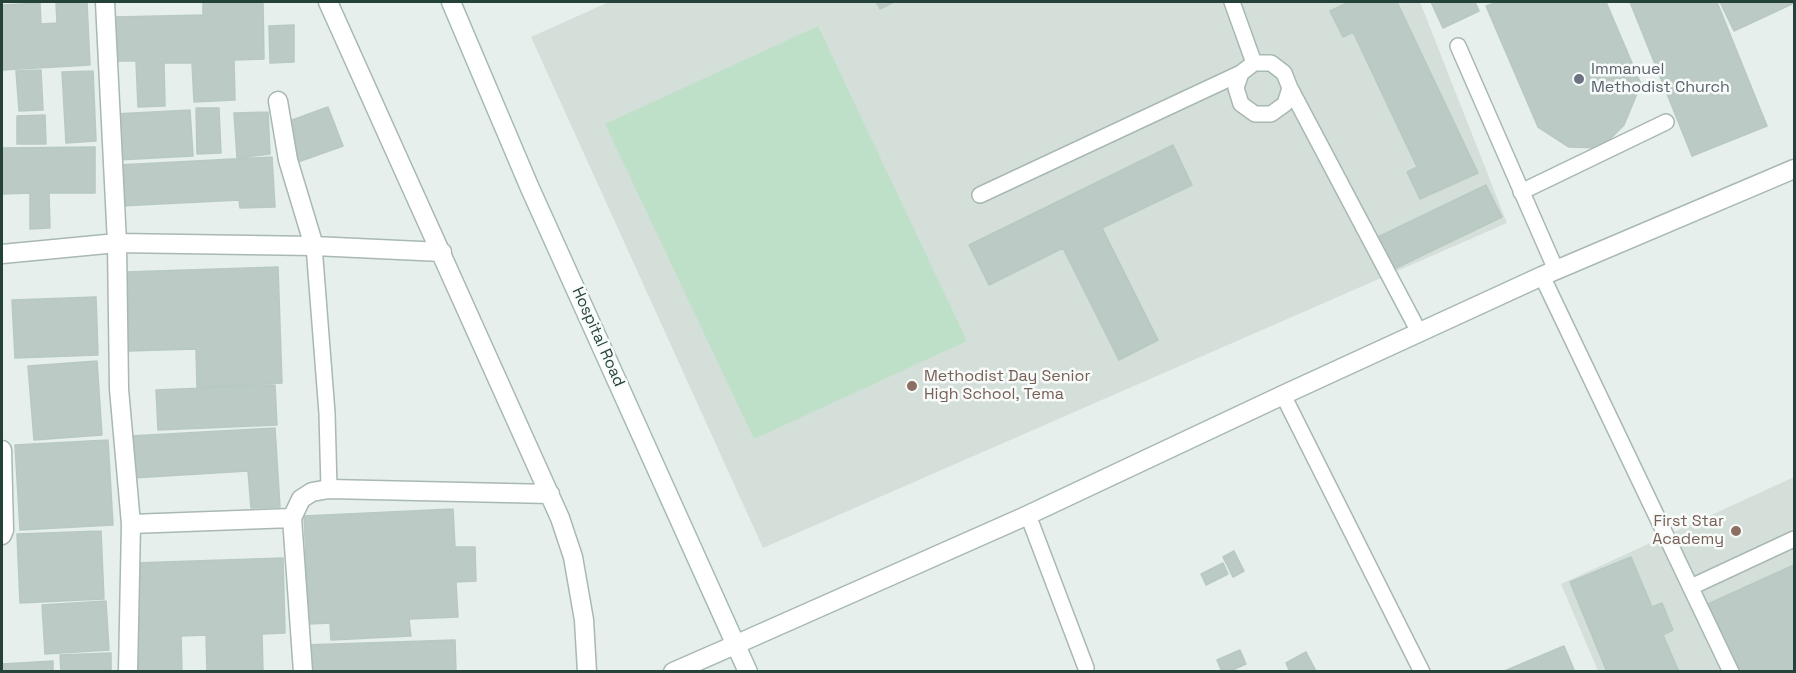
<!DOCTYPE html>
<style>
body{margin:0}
#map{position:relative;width:1796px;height:673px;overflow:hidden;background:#e6efeb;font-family:"Space Grotesk",sans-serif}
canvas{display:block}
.frame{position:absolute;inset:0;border:3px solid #24423a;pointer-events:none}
</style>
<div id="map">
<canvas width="1796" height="673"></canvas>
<div class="frame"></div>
</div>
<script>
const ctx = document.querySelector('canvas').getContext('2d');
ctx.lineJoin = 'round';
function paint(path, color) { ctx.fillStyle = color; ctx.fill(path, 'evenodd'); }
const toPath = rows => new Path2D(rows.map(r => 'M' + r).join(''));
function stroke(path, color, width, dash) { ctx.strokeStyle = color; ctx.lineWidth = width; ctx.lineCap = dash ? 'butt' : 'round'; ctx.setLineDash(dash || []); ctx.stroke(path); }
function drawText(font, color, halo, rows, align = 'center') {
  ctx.font = font + ' "Space Grotesk",sans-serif'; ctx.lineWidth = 5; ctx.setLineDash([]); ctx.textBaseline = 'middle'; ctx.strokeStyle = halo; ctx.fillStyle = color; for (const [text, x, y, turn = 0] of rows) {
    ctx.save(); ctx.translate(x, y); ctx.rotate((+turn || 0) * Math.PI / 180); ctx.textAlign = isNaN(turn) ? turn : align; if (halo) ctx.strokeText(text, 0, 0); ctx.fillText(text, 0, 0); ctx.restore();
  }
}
const built = toPath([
 [609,2,1420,2,1507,223,763,548,531,37],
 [1794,477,1794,671,1598,671,1561,584]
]);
const green = toPath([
 [818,26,967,341,754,439,605,124]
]);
const building = toPath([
 [87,2,90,65,2,70,2,5,40,3,41,24,57,23,56,3,87,2],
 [203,2,263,2,264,59,234,60,235,100,194,102,192,63,164,63,165,106,138,107,136,61,117,61,115,17,203,15,203,2],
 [876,2,894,2,880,9,876,2],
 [1349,2,1397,2,1478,173,1420,199,1407,172,1417,167,1353,32,1343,37,1330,11,1349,2],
 [1431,2,1475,2,1479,11,1443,28,1431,2],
 [1498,2,1606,2,1641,84,1624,125,1601,148,1569,147,1538,127,1486,6,1498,2],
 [1630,2,1717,2,1767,126,1692,156,1630,2],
 [1720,2,1794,2,1794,3,1734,31,1720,2],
 [294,25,294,62,270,63,269,26,294,25],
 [41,70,43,110,19,111,16,71,41,70],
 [93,71,96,141,66,143,62,72,93,71],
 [328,107,343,146,298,162,284,123,328,107],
 [196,108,219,108,221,153,197,154,196,108],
 [190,110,193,156,117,160,115,114,190,110],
 [268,112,270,154,237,158,234,113,268,112],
 [45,115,46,144,17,144,17,116,45,115],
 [1173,145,1192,185,1102,228,1158,340,1119,360,1063,248,989,285,969,245,1173,145],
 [95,147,95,193,49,193,50,228,30,229,30,193,2,194,2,148,95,147],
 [272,157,275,207,240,208,239,200,120,206,118,165,272,157],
 [1486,185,1502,217,1394,269,1378,237,1486,185],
 [278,267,282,383,197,387,196,349,129,351,125,272,278,267],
 [96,297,98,355,15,358,12,300,96,297],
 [97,361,102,435,34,440,28,366,97,361],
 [275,385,277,425,158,430,156,390,275,385],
 [275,428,280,507,251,508,248,471,132,478,131,436,275,428],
 [108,440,113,525,20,530,15,445,108,440],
 [453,509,455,547,475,547,476,581,456,582,458,617,409,619,411,636,331,640,330,623,309,624,304,516,453,509],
 [101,531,104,599,20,603,17,534,101,531],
 [1234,551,1244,571,1233,577,1223,557,1234,551],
 [1631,557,1652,607,1662,603,1673,630,1663,635,1679,672,1607,672,1570,582,1631,557],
 [283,558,285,633,262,634,263,672,207,672,206,635,181,636,182,672,138,672,134,563,283,558],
 [1223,563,1228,574,1206,585,1201,574,1223,563],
 [1794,565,1794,672,1738,672,1708,604,1794,565],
 [106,601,109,650,45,654,42,605,106,601],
 [455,640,456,672,305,672,304,645,455,640],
 [1564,646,1575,672,1502,672,1564,646],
 [1240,650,1246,664,1228,672,1222,672,1217,660,1240,650],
 [1306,652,1316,671,1290,672,1286,663,1306,652],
 [111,653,111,672,61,672,60,655,111,653],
 [53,661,53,672,2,672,2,664,53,661]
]);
const service = toPath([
 [1232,2,1254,63],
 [1458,46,1556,270],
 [1290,88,1285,104,1271,114,1255,114,1241,104,1236,88,1241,73,1254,63,1271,63,1284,73,1290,88,1419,332],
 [1521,192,1666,122],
 [980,195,1241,73],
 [314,246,327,413,329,489],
 [1542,276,1731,672],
 [1283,395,1422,672],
 [1028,515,1086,668],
 [1691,587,1794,539]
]);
const minor = toPath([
 [105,2,117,243,119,389,131,524,128,672],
 [328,2,560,518,573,557,584,620,587,672],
 [278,101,288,160,314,246],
 [2,254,117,243,314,246,442,252],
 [2,450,4,530,2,535],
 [131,524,292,518],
 [303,672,292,518,301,499,312,492,329,489,550,494],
 [673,672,737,644]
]);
const tertiary = toPath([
 [737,644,1028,515,1283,395,1542,276,1794,169]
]);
const secondary = toPath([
 [451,2,529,186,748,672]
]);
const markers = [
 [1579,79,6,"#6b7280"],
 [912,386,6,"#8d6e63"],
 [1736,531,6,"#8d6e63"]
];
const worshipNames = [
 ["Immanuel",1591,70],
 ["Methodist Church",1591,88]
];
const streetNames = [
 ["Hospital Road",598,337,66]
];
const educationNames = [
 ["Methodist Day Senior",924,377],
 ["High School, Tema",924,395],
 ["First Star",1724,522,"right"],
 ["Academy",1724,540,"right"]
];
paint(built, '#d4dfda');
paint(green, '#bfe0c8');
paint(building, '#bbcac4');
stroke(building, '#b8c9c2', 1.5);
stroke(service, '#a8b8b2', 18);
stroke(minor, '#a8b8b2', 21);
stroke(tertiary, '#a8b8b2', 21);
stroke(secondary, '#a4bbb3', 21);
stroke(service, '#fff', 15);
stroke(minor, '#fff', 18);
stroke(tertiary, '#fff', 18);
stroke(secondary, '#fff', 18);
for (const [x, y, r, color] of markers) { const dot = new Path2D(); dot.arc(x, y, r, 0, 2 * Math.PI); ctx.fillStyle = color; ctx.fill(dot); stroke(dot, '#f7fbf9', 2); }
drawText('16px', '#5b616d', '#f7fbf9', worshipNames, 'left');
drawText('16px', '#24423a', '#f7fbf9', streetNames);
drawText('16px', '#785e54', '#f7fbf9', educationNames, 'left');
</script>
